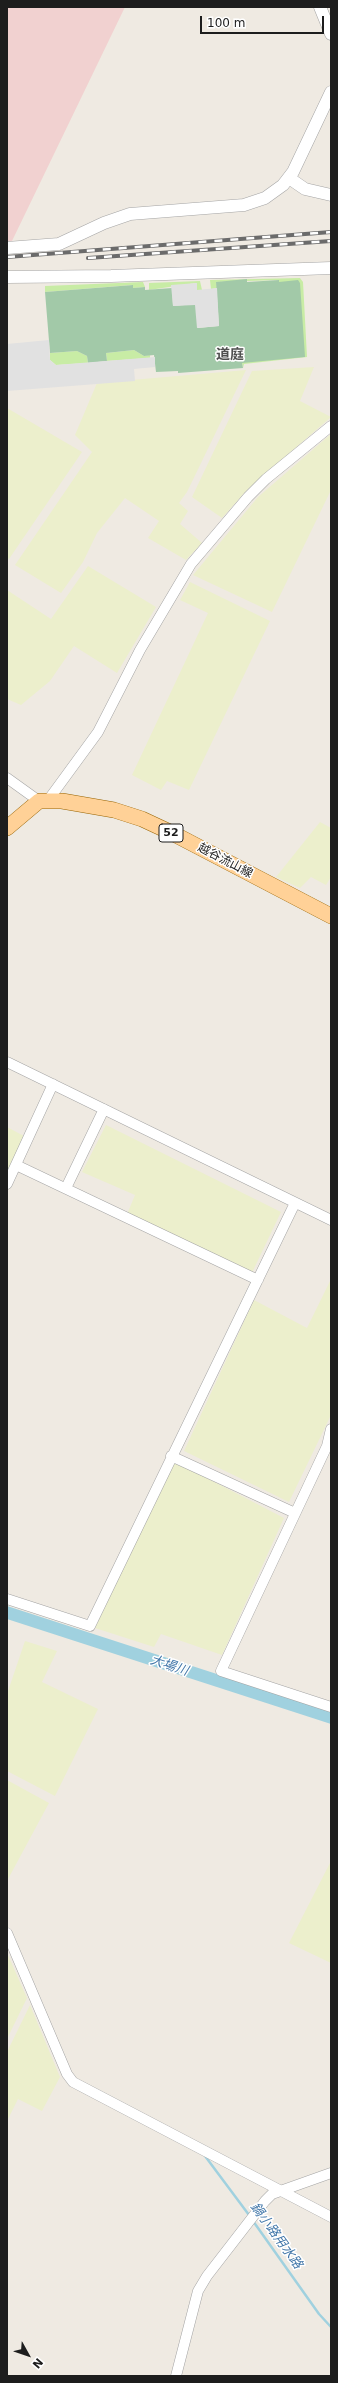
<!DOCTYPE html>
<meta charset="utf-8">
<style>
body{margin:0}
#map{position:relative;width:338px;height:2383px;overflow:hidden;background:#efeae2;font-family:"DejaVu Sans",sans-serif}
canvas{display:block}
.frame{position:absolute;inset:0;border:8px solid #1d1d1d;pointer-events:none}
.north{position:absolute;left:8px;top:2335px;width:40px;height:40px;-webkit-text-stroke:3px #fff;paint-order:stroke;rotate:130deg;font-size:11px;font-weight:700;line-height:16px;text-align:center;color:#1d1d1d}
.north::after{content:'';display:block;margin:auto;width:14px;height:18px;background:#1d1d1d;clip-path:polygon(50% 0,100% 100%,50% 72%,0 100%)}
.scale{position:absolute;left:200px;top:16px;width:124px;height:18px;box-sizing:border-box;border:2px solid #1d1d1d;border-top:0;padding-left:5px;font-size:12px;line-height:14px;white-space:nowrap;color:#1d1d1d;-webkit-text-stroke:3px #fff;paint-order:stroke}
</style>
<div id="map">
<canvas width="338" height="2383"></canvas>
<div class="frame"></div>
<div class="north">N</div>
<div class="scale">100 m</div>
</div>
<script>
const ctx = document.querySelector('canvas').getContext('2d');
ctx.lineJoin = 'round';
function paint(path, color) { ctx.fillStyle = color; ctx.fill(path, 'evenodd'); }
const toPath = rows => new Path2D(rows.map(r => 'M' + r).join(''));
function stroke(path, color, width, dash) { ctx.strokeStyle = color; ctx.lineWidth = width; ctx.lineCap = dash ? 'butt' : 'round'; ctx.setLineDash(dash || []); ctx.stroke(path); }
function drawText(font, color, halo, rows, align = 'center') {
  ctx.font = font + ' "DejaVu Sans","Noto Sans JP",sans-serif'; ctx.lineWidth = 3; ctx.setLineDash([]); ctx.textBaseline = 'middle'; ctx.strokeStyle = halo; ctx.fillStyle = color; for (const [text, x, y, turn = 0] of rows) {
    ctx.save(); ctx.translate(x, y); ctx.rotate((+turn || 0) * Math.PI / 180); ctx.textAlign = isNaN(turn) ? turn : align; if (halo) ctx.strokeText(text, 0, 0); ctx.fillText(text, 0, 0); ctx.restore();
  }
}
const commercial = toPath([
 [7,7,125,7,12,241,7,241]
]);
const farmland = toPath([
 [314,367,300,401,331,417,247,490,222,518,192,497,252,371],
 [246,370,187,492,179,503,188,511,180,524,202,543,186,560,148,538,159,521,125,498,97,533,83,562,61,593,15,565,92,452,75,435,97,383],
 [7,408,82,452,9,559,7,558],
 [331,434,331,490,272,612,193,575,258,497],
 [88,566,156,607,117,673,74,646,50,681,21,705,7,699,7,590,51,619],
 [190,582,270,621,189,790,167,781,161,790,132,775,208,613,180,600],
 [320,822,331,828,331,877,326,885,311,877,300,888,276,877],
 [106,1125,281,1212,249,1279,125,1219,135,1195,82,1172],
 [7,1127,24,1136,7,1172],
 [331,1279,331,1415,289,1502,184,1451,254,1300,307,1328],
 [174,1461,284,1518,222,1655,161,1634,154,1647,95,1628],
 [25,1641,57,1651,42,1682,98,1709,55,1796,7,1771,7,1694],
 [7,1780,49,1803,7,1881],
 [331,1861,331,1963,289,1943],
 [7,1953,27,1998,7,2039],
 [30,2005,60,2077,42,2111,18,2099,7,2121,7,2052]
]);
const grass = toPath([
 [300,278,303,282,307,357,244,364,243,368,242,363,279,280,216,282,217,288,211,289,210,280],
 [200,281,202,290,197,290,196,283,149,290,149,283],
 [143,282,145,287,133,288,132,285,45,292,45,286],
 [134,350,144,356,150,355,150,358,107,361,106,353],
 [77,351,87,356,88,363,56,365,50,360,50,353]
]);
const cemetery = toPath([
 [247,279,247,282,279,280,279,282,298,280,300,283,305,357,242,363,243,368,178,373,178,371,156,372,154,355,144,356,134,350,106,353,107,361,88,363,87,356,77,351,50,353,45,292,133,285,133,288,145,287,145,290,172,288,173,306,196,304,198,328,219,326,216,282]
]);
const parking = toPath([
 [197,283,197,290,217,288,219,326,197,328,195,305,173,306,171,285],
 [49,340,50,360,56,365,155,357,155,367,134,369,135,381,7,391,7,344]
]);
const water = toPath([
 [7,1606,331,1711,331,1724,7,1619]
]);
const stream = toPath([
 [205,2156,249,2215],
 [253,2221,319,2314,331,2327]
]);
const minor = toPath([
 [7,778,39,801],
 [49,799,98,732,140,650,191,564,248,497,266,479,331,426],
 [7,1062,331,1220],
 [16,1165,258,1280],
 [7,1184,53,1084],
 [66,1188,104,1109],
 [331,1429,327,1446,221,1671,331,1707],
 [171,1456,295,1513],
 [7,1599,90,1626,295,1203],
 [7,1933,67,2074,73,2082,331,2217],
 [176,2376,198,2291,207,2276,265,2201,272,2194,331,2173]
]);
const tertiary = toPath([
 [320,7,331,34],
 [289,178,305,189,331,195],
 [7,248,59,244,104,223,130,214,244,205,265,198,283,185,293,172,331,92],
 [7,277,111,276,331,268]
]);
const primary = toPath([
 [7,828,39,801,62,801,114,810,142,819,172,833,331,916]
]);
const rail = toPath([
 [7,257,331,232],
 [88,258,331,241]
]);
const shields = [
 [171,833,24]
];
const shieldNames = [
 ["52",171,833]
];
const streetNames = [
 ["越谷流山線",225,861,28]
];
const waterNames = [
 ["大場川",169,1666,18],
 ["鍋小路用水路",276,2236,54]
];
const quarterNames = [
 ["道庭",230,355]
];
paint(commercial, '#f1d1d0');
paint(farmland, '#ecefcc');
paint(grass, '#c8eca5');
paint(cemetery, '#a2c9a8');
paint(parking, '#e1e1e1');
paint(water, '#a0d1df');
stroke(stream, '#a0d1df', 2.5);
stroke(minor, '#a4a4a4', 11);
stroke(tertiary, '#a4a4a4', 13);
stroke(primary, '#966300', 16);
stroke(minor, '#fff', 10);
stroke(tertiary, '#fff', 12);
stroke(primary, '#ffd197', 15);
stroke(rail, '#6b6b6b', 4);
stroke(rail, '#fff', 2.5, [8]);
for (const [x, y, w] of shields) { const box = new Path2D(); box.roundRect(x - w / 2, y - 9, w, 18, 3); ctx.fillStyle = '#fff'; ctx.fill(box); stroke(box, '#1d1d1d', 1); }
drawText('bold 11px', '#1d1d1d', null, shieldNames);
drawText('12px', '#1d1d1d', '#fff', streetNames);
drawText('italic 13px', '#4277a9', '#fff', waterNames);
drawText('bold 14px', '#505050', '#fff', quarterNames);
</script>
